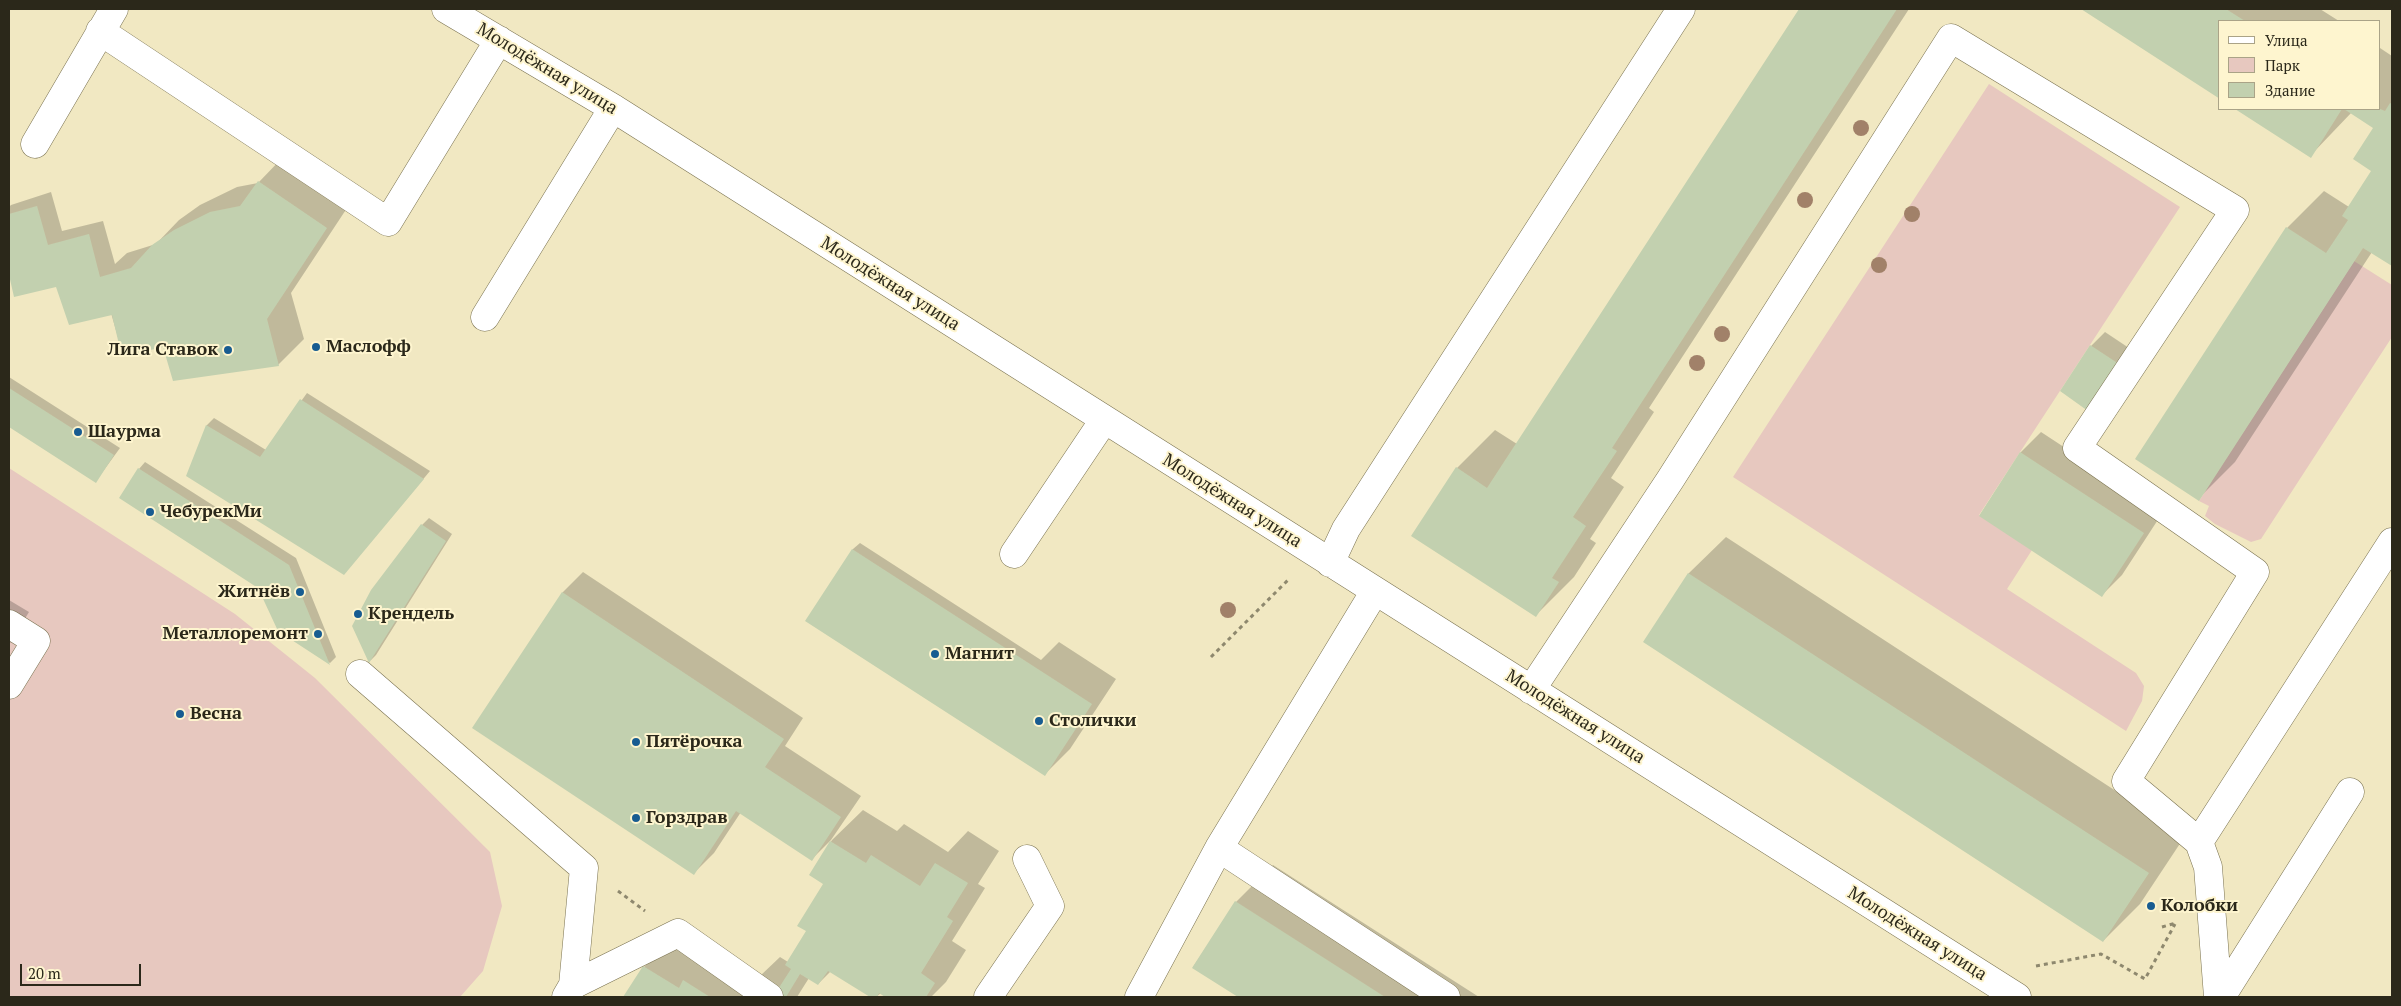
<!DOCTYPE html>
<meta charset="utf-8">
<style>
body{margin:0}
#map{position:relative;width:2401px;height:1006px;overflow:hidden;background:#f1e8c2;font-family:"PT Serif",serif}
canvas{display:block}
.frame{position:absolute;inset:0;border:10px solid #2b281a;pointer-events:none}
.legend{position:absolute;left:2218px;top:20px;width:162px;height:90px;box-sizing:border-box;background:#fef5cf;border:1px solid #aaa387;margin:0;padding:6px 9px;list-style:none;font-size:15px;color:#2b281a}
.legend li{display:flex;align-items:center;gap:10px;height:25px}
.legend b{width:25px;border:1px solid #aaa387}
.scale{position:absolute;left:20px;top:964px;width:121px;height:22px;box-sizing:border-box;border:2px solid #2b281a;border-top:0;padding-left:6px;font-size:15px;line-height:18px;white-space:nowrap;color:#2b281a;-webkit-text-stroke:4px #fef5cf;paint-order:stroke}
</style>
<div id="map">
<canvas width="2401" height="1006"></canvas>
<div class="frame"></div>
<ul class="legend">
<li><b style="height:6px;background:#fff"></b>Улица</li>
<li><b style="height:14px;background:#e7c8bf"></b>Парк</li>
<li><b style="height:14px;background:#c2d0af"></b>Здание</li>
</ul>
<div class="scale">20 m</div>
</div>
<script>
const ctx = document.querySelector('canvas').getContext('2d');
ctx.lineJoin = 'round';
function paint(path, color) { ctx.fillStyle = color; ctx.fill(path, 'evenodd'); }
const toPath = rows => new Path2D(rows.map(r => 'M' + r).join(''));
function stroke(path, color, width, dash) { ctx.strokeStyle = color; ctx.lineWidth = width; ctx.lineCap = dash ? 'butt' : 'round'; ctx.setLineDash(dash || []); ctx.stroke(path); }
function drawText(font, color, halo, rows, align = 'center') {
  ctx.font = font + ' "PT Serif",serif'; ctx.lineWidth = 4; ctx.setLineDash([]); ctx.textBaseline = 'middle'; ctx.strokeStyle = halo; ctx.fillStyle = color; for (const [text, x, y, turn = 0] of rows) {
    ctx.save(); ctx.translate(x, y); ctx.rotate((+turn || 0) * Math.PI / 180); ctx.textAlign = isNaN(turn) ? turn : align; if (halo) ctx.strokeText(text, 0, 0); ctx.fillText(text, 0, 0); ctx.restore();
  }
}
const green = toPath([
 [1989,84,2180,207,1979,515,2032,550,2007,589,2136,673,2144,686,2142,701,2126,731,1733,477],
 [2354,261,2392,285,2392,337,2261,539,2251,542,2215,524,2205,516,2209,506,2199,501],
 [9,468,235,614,315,678,490,852,502,906,483,971,460,997,9,997]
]);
const shadow = toPath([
 [1800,9,1909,9,1649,408,1654,412,1611,478,1624,487,1590,539,1596,543,1574,577,1536,615,1457,468,1495,430,1517,444],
 [2083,9,2320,9,2339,21,2220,21,2220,97],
 [2380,48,2392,56,2392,265,2372,252,2235,462,2198,499,2137,459,2287,228,2324,191,2349,207,2373,170,2375,127,2352,112,2310,156,2237,109,2380,109],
 [284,156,351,202,291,293,304,339,278,365,164,345,123,355,111,313,56,285,15,295,9,269,9,207,11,205,51,192,62,231,103,221,115,264,127,253,156,244,179,220,200,205,237,187,258,183],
 [2105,332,2132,350,2102,395,2091,346],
 [9,377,120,448,96,481,9,425],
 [307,393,430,471,344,574,188,476,207,425,214,418,266,450],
 [2041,432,2163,512,2122,575,2102,595,1980,515,2021,452],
 [145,462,296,558,336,657,330,663,279,631,259,587,139,469],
 [429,518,452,534,376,655,370,661,422,525],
 [1726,537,2185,836,2140,904,2103,941,1645,641,1689,573],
 [860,543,1041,660,1059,642,1116,679,1070,749,1045,774,807,620,853,549],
 [583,572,803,718,785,746,861,796,831,840,812,859,741,812,714,853,694,873,474,727,563,592],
 [9,600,29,612,9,645],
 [863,810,897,831,904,824,948,852,968,831,999,851,978,884,985,888,952,941,966,950,946,982,931,997,888,997,881,993,876,997,872,997,831,971,818,984,809,978,797,997,625,997,644,967,676,934,760,976,780,957,788,962,807,931,825,884,810,875,832,840],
 [1273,865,1479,997,1240,997,1193,967,1236,902]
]);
const building = toPath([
 [1799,9,1897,9,1612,448,1617,451,1573,517,1586,526,1552,578,1559,582,1536,617,1411,536,1456,467,1487,488],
 [2081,9,2226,9,2245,21,2220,21,2220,99],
 [2390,103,2392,104,2392,266,2363,248,2199,501,2135,459,2286,227,2326,253,2348,220,2342,216,2371,171,2353,159,2373,128,2344,109,2380,109,2385,111],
 [2235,109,2342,109,2311,158],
 [258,181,327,228,267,319,279,366,173,381,163,347,122,357,112,315,69,325,56,287,14,297,9,275,9,214,37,206,48,245,89,234,100,277,131,268,152,245,174,230,210,212,240,206],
 [2090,345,2119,364,2088,411,2060,391],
 [9,388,114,455,96,483,9,427],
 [300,399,424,479,344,575,186,476,206,425,260,457],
 [2020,452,2144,533,2102,597,1979,516],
 [138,468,289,565,330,665,278,631,258,588,119,498],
 [421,524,446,541,369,663,352,626,371,590],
 [852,549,1092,704,1045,776,805,621],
 [1688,573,2149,873,2103,942,1643,642],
 [562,592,784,739,765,767,841,817,812,861,736,811,694,875,472,728],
 [830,841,866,863,871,855,920,886,935,863,968,883,947,917,953,921,921,973,935,983,926,997,885,997,879,993,877,997,870,997,828,971,818,985,800,974,786,997,773,997,791,969,785,965,806,931,797,926,823,884,809,875],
 [1235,901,1385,997,1238,997,1192,968],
 [643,966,679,988,683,980,710,997,623,997]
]);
const path = toPath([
 [1211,657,1290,578],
 [618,891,645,911],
 [2162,927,2176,923],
 [2036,966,2101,954,2145,979,2175,924]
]);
const minor = toPath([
 [446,9,613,108,2017,997],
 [100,31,388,222,499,40],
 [35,144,114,9],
 [485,317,613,108],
 [1014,554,1104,420],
 [1330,563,1346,529,1681,9],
 [9,624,36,641,9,685],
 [360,674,584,868,573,985],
 [1531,690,1670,480,1951,38,2235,210,2077,448,2255,572,2126,781,2199,842],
 [1219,848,1446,997],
 [566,997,573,985,678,933,769,997],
 [988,997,1050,906,1027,859],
 [1139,997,1219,848,1375,591],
 [2218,997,2208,867,2199,842,2392,542],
 [2221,997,2350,792]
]);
const trees = [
 [1861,128],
 [1805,200],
 [1912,214],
 [1879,265],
 [1722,334],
 [1697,363],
 [1228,610]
];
const markers = [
 [316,347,5,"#185c91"],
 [228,350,5,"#185c91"],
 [78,432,5,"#185c91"],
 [150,512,5,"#185c91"],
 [300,592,5,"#185c91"],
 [358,614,5,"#185c91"],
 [318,634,5,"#185c91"],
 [935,654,5,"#185c91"],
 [180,714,5,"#185c91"],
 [1039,721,5,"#185c91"],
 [636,742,5,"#185c91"],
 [636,818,5,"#185c91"],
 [2151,906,5,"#185c91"]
];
const streetNames = [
 ["Молодёжная улица",547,69,31],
 ["Молодёжная улица",890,284,32],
 ["Молодёжная улица",1232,501,32],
 ["Молодёжная улица",1575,717,32],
 ["Молодёжная улица",1917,934,32]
];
const poiNames = [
 ["Маслофф",326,347],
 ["Лига Ставок",218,350,"right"],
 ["Шаурма",88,432],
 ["ЧебурекМи",160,512],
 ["Житнёв",290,592,"right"],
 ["Крендель",368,614],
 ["Металлоремонт",308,634,"right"],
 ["Магнит",945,654],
 ["Весна",190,714],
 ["Столички",1049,721],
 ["Пятёрочка",646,742],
 ["Горздрав",646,818],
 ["Колобки",2161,906]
];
paint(green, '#e7c8bf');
paint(shadow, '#0003');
paint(building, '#c2d0af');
stroke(minor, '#79714f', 29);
stroke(path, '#8e886e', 3, [4, 4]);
stroke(minor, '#fff', 28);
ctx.fillStyle = '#a18169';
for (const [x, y] of trees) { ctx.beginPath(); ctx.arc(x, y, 8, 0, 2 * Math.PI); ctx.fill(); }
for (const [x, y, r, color] of markers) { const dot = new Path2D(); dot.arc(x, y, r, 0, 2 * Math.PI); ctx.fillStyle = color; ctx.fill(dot); stroke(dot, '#fef5cf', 2); }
drawText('18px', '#2b281a', '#fef5cf', streetNames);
drawText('bold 18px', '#2b281a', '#fef5cf', poiNames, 'left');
</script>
